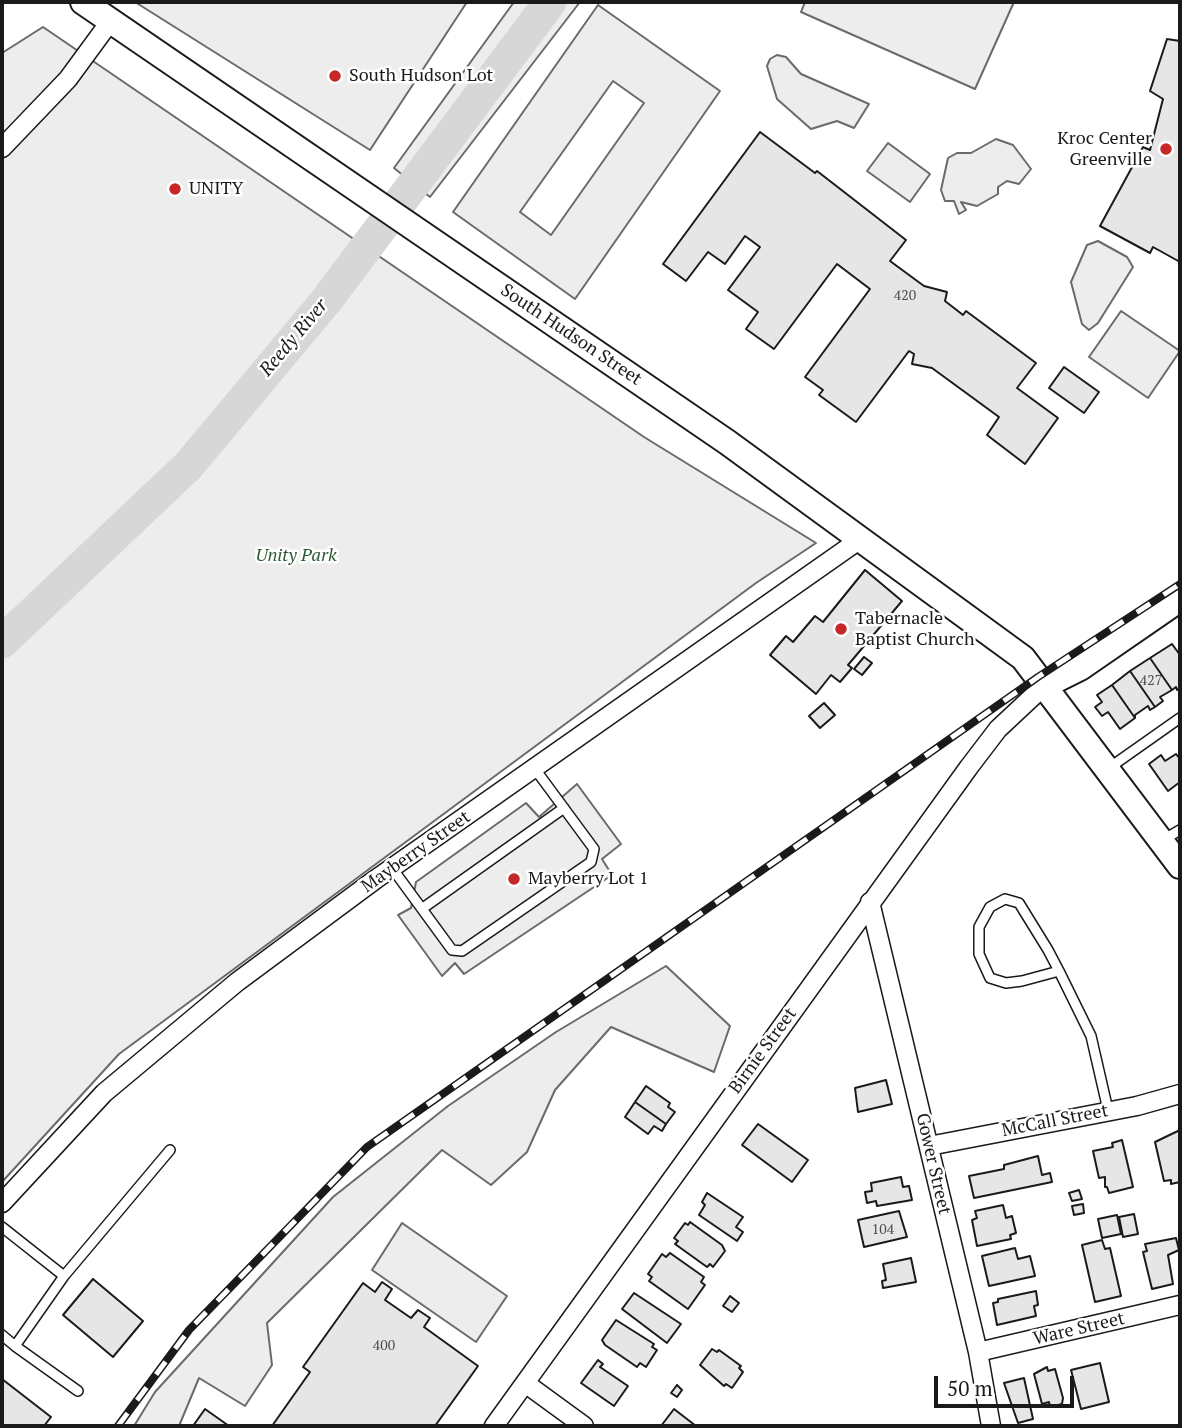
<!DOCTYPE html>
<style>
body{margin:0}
#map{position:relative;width:1182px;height:1428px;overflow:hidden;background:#fff;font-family:"PT Serif",serif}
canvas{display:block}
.frame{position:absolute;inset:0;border:4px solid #1a1a1a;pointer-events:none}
.scale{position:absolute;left:934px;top:1376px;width:140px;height:32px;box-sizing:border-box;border:4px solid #1a1a1a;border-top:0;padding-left:9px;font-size:21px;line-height:24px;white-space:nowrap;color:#1a1a1a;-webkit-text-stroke:5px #fff;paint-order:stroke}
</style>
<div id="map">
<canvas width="1182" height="1428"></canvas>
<div class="frame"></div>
<div class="scale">50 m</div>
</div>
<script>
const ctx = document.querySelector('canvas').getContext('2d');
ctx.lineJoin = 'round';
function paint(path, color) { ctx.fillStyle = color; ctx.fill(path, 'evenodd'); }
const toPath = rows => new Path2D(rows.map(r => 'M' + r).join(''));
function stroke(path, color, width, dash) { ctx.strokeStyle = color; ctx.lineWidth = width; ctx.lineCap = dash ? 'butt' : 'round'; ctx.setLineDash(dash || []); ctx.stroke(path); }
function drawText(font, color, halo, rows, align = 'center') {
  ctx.font = font + ' "PT Serif",serif'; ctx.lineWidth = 5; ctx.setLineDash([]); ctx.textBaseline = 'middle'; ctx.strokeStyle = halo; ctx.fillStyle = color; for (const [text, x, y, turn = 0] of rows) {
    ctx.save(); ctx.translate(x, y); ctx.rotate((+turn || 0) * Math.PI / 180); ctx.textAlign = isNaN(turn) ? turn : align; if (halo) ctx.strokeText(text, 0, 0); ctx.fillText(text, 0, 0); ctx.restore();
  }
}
const built = toPath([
 [135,2,467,2,370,150,135,2],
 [514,2,580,2,430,197,394,168,514,2],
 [805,2,1014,2,975,89,801,12,805,2],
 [598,5,720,91,575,299,453,212,598,5],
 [613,81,644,103,551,235,520,212,613,81],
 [43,27,644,437,816,543,756,583,119,1054,2,1182,2,53,43,27],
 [777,55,786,57,801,74,869,104,854,128,837,121,811,129,777,99,767,66,770,59,777,55],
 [996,139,1013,145,1031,169,1019,184,1007,181,998,187,998,194,977,206,961,202,966,210,959,214,954,201,945,201,941,190,948,158,957,153,971,153,996,139],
 [888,143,930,174,910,202,867,171,888,143],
 [1098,241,1127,257,1133,267,1098,323,1089,330,1082,324,1071,282,1087,245,1098,241],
 [1121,311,1180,351,1148,398,1089,357,1121,311],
 [577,784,621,844,602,859,612,875,464,974,455,963,442,976,398,915,411,908,416,882,526,803,539,817,577,784],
 [666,966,730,1026,714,1072,611,1027,555,1090,527,1152,491,1185,442,1150,267,1323,272,1365,245,1406,199,1378,179,1426,134,1426,155,1392,333,1197,448,1106,556,1032,666,966],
 [402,1223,507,1296,476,1342,372,1270,402,1223]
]);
const river = toPath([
 [2,642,188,466,326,301,550,2]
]);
const building = toPath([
 [1167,39,1180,41,1180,262,1153,247,1150,253,1100,226,1143,147,1150,150,1163,99,1150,91,1167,39],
 [760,132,815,173,817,171,906,240,890,261,924,286,947,292,945,301,963,315,966,311,1036,363,1017,388,1058,418,1025,464,987,435,999,417,932,368,912,364,914,354,909,351,856,422,819,395,823,390,805,377,870,289,837,264,774,349,746,329,758,312,728,290,760,247,745,236,725,264,708,252,686,281,663,264,760,132],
 [1064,367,1099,392,1084,413,1049,388,1064,367],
 [865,570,902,601,848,665,852,668,840,682,831,675,816,694,770,655,786,636,793,642,815,616,823,622,865,570],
 [1172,644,1180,655,1180,688,1177,690,1176,687,1172,690,1150,658,1172,644],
 [864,657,872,663,862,675,854,669,864,657],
 [1150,658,1172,690,1160,697,1163,701,1155,707,1130,671,1150,658],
 [1130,671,1155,707,1150,710,1148,706,1135,715,1135,718,1112,685,1130,671],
 [1112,685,1135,718,1120,729,1108,712,1102,716,1095,707,1102,702,1097,695,1112,685],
 [824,703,835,715,820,728,809,716,824,703],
 [1176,754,1180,759,1180,782,1168,791,1149,764,1161,755,1165,761,1176,754],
 [886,1080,892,1104,858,1112,855,1088,886,1080],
 [646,1086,670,1103,668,1107,675,1112,666,1124,635,1102,646,1086],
 [635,1102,666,1124,662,1131,654,1126,648,1134,625,1117,635,1102],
 [758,1124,808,1160,792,1182,742,1145,758,1124],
 [1180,1130,1180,1182,1171,1184,1171,1180,1164,1181,1155,1142,1180,1130],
 [1122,1140,1133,1187,1109,1193,1107,1187,1105,1187,1105,1177,1099,1178,1093,1151,1113,1147,1112,1143,1122,1140],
 [1038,1156,1042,1175,1050,1173,1052,1182,974,1198,969,1176,1004,1169,1004,1165,1038,1156],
 [901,1177,903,1187,909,1186,912,1200,877,1206,876,1201,867,1203,865,1192,872,1191,871,1183,901,1177],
 [1079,1190,1082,1199,1072,1201,1069,1193,1079,1190],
 [707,1193,743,1217,736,1227,743,1232,737,1241,699,1215,705,1205,702,1202,707,1193],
 [1083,1204,1084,1213,1074,1215,1072,1206,1083,1204],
 [1003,1205,1006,1218,1012,1216,1016,1233,1010,1235,1011,1239,977,1246,972,1220,977,1218,975,1211,1003,1205],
 [899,1211,907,1237,864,1247,858,1220,899,1211],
 [1134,1214,1138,1234,1123,1237,1119,1217,1134,1214],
 [1117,1215,1121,1234,1102,1238,1098,1219,1117,1215],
 [690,1222,722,1245,725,1251,713,1267,710,1264,707,1267,675,1244,678,1241,674,1238,685,1223,688,1225,690,1222],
 [1176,1238,1179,1250,1168,1255,1173,1284,1152,1289,1143,1252,1147,1251,1145,1244,1176,1238],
 [1102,1240,1105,1249,1110,1248,1121,1296,1095,1302,1082,1245,1102,1240],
 [1015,1248,1018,1259,1030,1256,1035,1276,989,1286,982,1256,1015,1248],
 [670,1253,704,1277,701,1282,705,1285,688,1309,649,1281,652,1277,648,1274,662,1254,666,1257,670,1253],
 [911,1258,916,1282,883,1288,882,1281,886,1280,883,1264,911,1258],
 [93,1279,143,1321,113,1357,63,1315,93,1279],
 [382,1282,392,1289,385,1300,411,1318,418,1310,430,1318,424,1327,478,1366,435,1426,272,1426,310,1372,303,1367,363,1283,375,1292,382,1282],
 [1036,1291,1038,1305,1034,1306,1036,1316,997,1325,993,1303,998,1302,998,1299,1036,1291],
 [634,1293,681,1324,667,1343,622,1309,634,1293],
 [730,1296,739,1303,732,1312,723,1306,730,1296],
 [616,1320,654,1344,652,1347,657,1350,646,1367,640,1363,637,1367,605,1345,602,1340,616,1320],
 [712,1349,717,1352,719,1350,741,1366,739,1368,743,1372,732,1388,726,1384,724,1386,700,1365,712,1349],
 [598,1360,603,1364,600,1367,628,1386,614,1406,581,1383,598,1360],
 [1100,1363,1109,1402,1081,1409,1071,1370,1100,1363],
 [1047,1367,1048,1371,1055,1369,1063,1398,1062,1404,1050,1407,1049,1402,1042,1404,1034,1374,1047,1367],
 [1024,1378,1033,1419,1018,1423,1004,1383,1024,1378],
 [2,1379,51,1417,44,1426,2,1426,2,1379],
 [677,1385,682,1390,677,1397,671,1393,677,1385],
 [205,1409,229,1426,193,1426,205,1409],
 [674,1409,696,1426,661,1426,674,1409]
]);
const lane = toPath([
 [1109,768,1180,718],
 [1163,840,1180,830],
 [392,868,452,950,462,951,591,862,594,849,535,769],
 [423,908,564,808],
 [1059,971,1022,981,1006,983,990,978,979,954,979,927,990,907,1005,899,1019,903,1048,950,1059,971,1091,1036,1108,1110],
 [2,1227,64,1276,15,1346,2,1335],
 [64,1276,170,1150],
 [15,1346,78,1391]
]);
const street = toPath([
 [2,148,68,79,112,19],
 [870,902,978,1352,991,1426],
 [929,1146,1137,1106,1180,1094],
 [2,1203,104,1093,237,982,376,879,862,538],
 [978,1352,1180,1305],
 [525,1383,584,1426],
 [494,1426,969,767,998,729,1044,686]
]);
const secondary = toPath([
 [83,2,727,442,1023,658,1180,866],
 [1044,686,1080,668,1180,599]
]);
const rail = toPath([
 [118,1426,189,1330,367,1147,1038,677,1180,584]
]);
const markers = [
 [335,76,7,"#c62828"],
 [1166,149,7,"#c62828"],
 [175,189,7,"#c62828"],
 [841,629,7,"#c62828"],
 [514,879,7,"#c62828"]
];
const numberNames = [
 ["420",905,296],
 ["427",1151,681],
 ["104",883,1230],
 ["400",384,1346]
];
const poiNames = [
 ["South Hudson Lot",349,76],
 ["Kroc Center",1152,139,"right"],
 ["Greenville",1152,160,"right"],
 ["UNITY",189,189],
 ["Tabernacle",855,619],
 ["Baptist Church",855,640],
 ["Mayberry Lot 1",528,879]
];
const streetNames = [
 ["South Hudson Street",571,335,34],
 ["Mayberry Street",416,852,-35],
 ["Birnie Street",763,1051,-54],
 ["McCall Street",1055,1121,-11],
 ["Gower Street",933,1164,77],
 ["Ware Street",1079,1329,-13]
];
const parkNames = [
 ["Unity Park",296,556]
];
const waterNames = [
 ["Reedy River",294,338,-50]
];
paint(built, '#ededed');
stroke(built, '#6a6a6a', 2);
stroke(river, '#d7d7d7', 33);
paint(building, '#e6e6e6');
stroke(building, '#1a1a1a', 2);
stroke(lane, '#1a1a1a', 12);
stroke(street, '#1a1a1a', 21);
stroke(secondary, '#1a1a1a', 28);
stroke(lane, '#fff', 9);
stroke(street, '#fff', 18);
stroke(secondary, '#fff', 24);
stroke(rail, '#1a1a1a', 8);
stroke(rail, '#fff', 5, [16]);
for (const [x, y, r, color] of markers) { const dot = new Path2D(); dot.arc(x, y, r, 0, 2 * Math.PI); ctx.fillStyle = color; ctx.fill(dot); stroke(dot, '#fff', 2.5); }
drawText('14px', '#4d4d4d', null, numberNames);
drawText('18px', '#1a1a1a', '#fff', poiNames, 'left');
drawText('18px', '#1a1a1a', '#fff', streetNames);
drawText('italic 18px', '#2b5a34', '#fff', parkNames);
drawText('italic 19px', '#1a1a1a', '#fff', waterNames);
</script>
